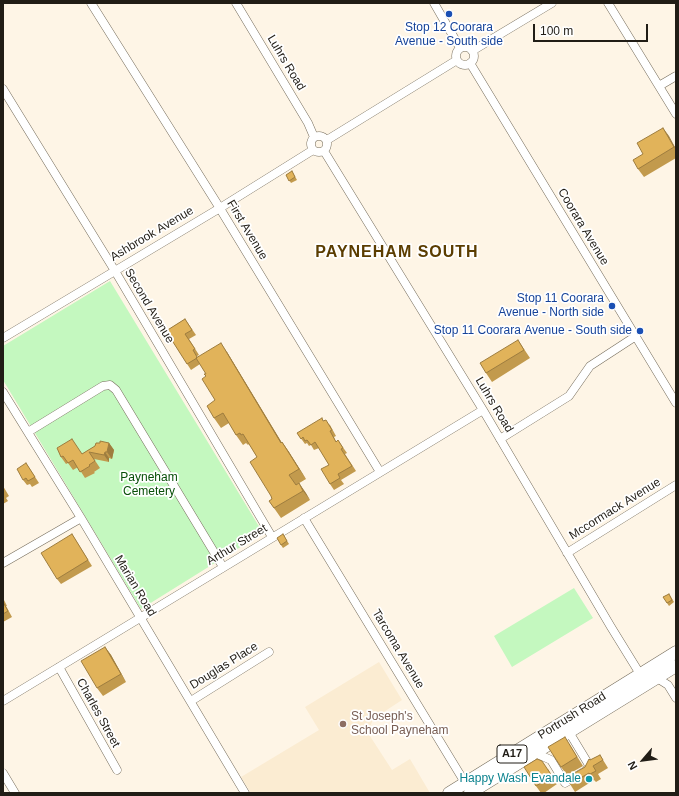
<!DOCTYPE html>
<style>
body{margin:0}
#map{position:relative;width:679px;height:796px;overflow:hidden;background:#fef5e6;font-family:Helvetica,sans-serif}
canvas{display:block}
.frame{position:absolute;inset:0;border:4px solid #211d16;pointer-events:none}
.north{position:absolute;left:623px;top:740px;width:40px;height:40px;-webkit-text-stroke:3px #fff;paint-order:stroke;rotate:242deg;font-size:11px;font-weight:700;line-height:16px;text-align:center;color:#211d16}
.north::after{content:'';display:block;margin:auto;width:14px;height:18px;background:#211d16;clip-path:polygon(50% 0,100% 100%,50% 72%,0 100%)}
.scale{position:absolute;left:533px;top:24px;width:115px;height:18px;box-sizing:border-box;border:2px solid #211d16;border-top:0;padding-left:5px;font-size:12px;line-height:14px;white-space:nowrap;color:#211d16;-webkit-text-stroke:3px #fff;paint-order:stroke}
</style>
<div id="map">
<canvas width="679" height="796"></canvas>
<div class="frame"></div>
<div class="north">N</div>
<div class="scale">100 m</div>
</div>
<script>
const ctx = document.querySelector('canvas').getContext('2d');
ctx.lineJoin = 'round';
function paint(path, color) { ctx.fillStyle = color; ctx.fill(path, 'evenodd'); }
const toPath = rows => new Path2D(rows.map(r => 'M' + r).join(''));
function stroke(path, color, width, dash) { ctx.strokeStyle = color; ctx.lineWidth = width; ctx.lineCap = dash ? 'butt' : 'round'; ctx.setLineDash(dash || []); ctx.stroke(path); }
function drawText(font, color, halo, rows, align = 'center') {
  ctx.font = font + ' Helvetica,sans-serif'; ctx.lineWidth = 3.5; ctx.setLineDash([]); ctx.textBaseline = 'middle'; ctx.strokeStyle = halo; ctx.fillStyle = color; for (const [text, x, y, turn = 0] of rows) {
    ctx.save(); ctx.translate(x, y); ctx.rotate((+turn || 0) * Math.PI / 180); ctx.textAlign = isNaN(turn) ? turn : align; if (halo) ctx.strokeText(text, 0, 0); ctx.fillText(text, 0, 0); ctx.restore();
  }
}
const built = toPath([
 [379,662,402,700,373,719,368,733,392,770,410,759,430,793,251,793,241,777,319,730,305,707]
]);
const green = toPath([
 [110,281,263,533,141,609,3,380,3,346],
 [574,588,593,618,512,667,494,636]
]);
const minor = toPath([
 [91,3,216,202,380,472],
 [236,3,308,123,314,137],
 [434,3,460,48],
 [608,3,676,114],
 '456 56a9 9 0 1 1 18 0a9 9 0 1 1-18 0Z',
 [472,51,552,3],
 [470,63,676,403],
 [659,86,676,76],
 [3,89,115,271,272,537],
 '311 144a8 8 0 1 1 16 0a8 8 0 1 1-16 0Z',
 [327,140,457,60],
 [324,151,483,410,611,627,640,674],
 [3,338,220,208,313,150],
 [3,392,81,518,245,793],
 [28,432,103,386,110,385,116,390,223,567],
 [500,439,569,396,590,366,636,336],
 [304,518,467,786],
 [567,553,676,485],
 [3,563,81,518],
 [59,667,117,770],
 [657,678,668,685,676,698],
 [3,701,483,410],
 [191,701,269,652],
 [535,753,551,760,565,783,587,770,589,765,569,732,565,730],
 [3,773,15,793]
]);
const highway = toPath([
 [449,793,676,652],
 [470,793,676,666]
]);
const wall = toPath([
 [663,128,676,149,676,158,644,177,638,169,643,154],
 [292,171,297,180,291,183,286,175],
 [185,319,196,335,189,339,199,355,197,356,197,357,227,352,282,443,282,442,289,452,306,479,296,485,299,483,310,500,281,518,269,501,272,499,271,496,257,457,249,444,248,445,246,443,243,445,236,435,229,423,221,428,214,418,215,400,206,376,206,374,200,364,191,370,166,331],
 [518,340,530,358,492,382,486,373],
 [324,421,330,425,336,436,334,437,336,442,338,440,342,446,347,453,345,454,356,471,341,480,344,484,334,490,330,484,329,465,319,448,314,450,311,445,309,446,307,443,305,444,297,433],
 [100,443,109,443,114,450,112,459,109,458,109,462,94,459,100,468,94,472,95,473,85,478,78,467,73,470,68,463,66,464,61,457,57,448,82,454],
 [26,463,39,483,32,487,30,484,27,485,23,480],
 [3,486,9,496,6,498,8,501,3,504],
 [72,534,92,566,61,584,57,579],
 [283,534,289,544,283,548,281,545],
 [669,594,674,602,669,606,663,597],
 [3,598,7,606,6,606,12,617,3,622],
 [105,647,111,655,126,682,103,696,97,688],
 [570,745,583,766,567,775,561,767],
 [600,755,608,768,598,774,601,779,596,782,594,780,575,792,570,784,590,760],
 [548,769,557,784,544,793,541,793,536,786]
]);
const shadedWall = toPath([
 [663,128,669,136,676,149,676,150],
 [221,343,227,352,288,453,281,443],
 [282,442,289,452,306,479,299,469],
 [109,443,114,450,112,459,107,452],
 [105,452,109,458,109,462,104,455],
 [299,483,306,493,310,500,303,491],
 [105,647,111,655,126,682,121,674]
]);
const building = toPath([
 [663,128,674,147,638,169,633,160,643,154,637,143,663,128],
 [292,171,295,177,289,181,286,175,292,171],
 [185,319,192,330,185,334,195,349,193,350,197,357,196,358,197,358,187,364,166,331,185,319],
 [518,340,524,350,486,373,480,363,518,340],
 [221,343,281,443,282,442,299,469,289,475,296,485,299,483,303,491,274,508,269,501,272,499,271,496,250,462,257,457,243,434,241,435,240,433,236,435,223,413,214,418,207,406,215,400,202,379,206,376,204,374,206,374,196,358,221,343],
 [322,418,323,421,326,420,332,430,330,431,336,442,338,440,343,448,341,449,352,466,338,474,340,478,330,484,321,469,329,465,315,442,311,445,307,440,305,441,303,437,301,439,297,433,322,418],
 [72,439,82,454,95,446,96,443,100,443,100,441,109,443,107,452,105,452,104,455,89,452,95,461,89,465,90,466,80,472,73,460,68,463,63,456,61,457,57,448,72,439],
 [26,463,35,477,28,481,26,478,23,480,17,469,26,463],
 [72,534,88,560,57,579,41,553,72,534],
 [283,534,287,541,281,545,277,538,283,534],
 [669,594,672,600,667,603,663,597,669,594],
 [3,602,8,611,3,614,3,602],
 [105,647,121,674,97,688,81,661,105,647],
 [565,737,577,757,561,767,548,747,565,737],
 [600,755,603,760,593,766,596,771,590,774,589,773,570,784,566,778,585,767,589,759,590,760,600,755],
 [537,759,542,761,552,776,536,786,524,767,537,759]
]);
const markers = [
 [449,14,4,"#1a4fb4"],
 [612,306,4,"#1a4fb4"],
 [640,331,4,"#1a4fb4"],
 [343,724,4,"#8d6e63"],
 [589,779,4,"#0f9aa8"]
];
const shields = [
 [512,754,30]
];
const shieldNames = [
 ["A17",512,754]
];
const transitNames = [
 ["Stop 12 Coorara",449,28,"center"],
 ["Avenue - South side",449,42,"center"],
 ["Stop 11 Coorara",604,299],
 ["Avenue - North side",604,313],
 ["Stop 11 Coorara Avenue - South side",632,331]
];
const streetNames = [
 ["Luhrs Road",286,63,59],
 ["Coorara Avenue",583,227,59],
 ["First Avenue",247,230,59],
 ["Ashbrook Avenue",152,234,-31],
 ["Second Avenue",149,306,59],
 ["Luhrs Road",494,405,59],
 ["Mccormack Avenue",615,509,-32],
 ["Arthur Street",237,545,-31],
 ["Marian Road",135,586,59],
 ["Tarcoma Avenue",398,649,59],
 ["Douglas Place",224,666,-32],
 ["Charles Street",98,713,61],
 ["Portrush Road",572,716,-32]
];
const parkNames = [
 ["Payneham",149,478],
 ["Cemetery",149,492]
];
const educationNames = [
 ["St Joseph's",351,717],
 ["School Payneham",351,731]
];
const cultureNames = [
 ["Happy Wash Evandale",581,779]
];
const districtNames = [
 ["PAYNEHAM SOUTH",397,253]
];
paint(built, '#fbecd2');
paint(green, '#c4f8bf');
stroke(minor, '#756c5b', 9);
stroke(highway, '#756c5b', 13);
stroke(minor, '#fff', 8);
stroke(highway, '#fff', 12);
paint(wall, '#c29a4d');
paint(shadedWall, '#9e7d3f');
paint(building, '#e1b35a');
stroke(building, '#9e7d3f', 1);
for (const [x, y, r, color] of markers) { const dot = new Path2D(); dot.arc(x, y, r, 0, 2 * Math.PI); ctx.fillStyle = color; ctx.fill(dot); stroke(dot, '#fff', 1.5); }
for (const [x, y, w] of shields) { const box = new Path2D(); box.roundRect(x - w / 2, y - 9, w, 18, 3); ctx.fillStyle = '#fff'; ctx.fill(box); stroke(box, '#211d16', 1); }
drawText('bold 11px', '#211d16', null, shieldNames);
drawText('12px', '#164399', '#fff', transitNames, 'right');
drawText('12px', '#211d16', '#fff', streetNames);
drawText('12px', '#084f08', '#fff', parkNames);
drawText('12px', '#785e54', '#fff', educationNames, 'left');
drawText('12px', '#0d838f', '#fff', cultureNames, 'right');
ctx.letterSpacing = '1px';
drawText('bold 16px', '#5b3d01', '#fff', districtNames);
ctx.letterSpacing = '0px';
</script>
